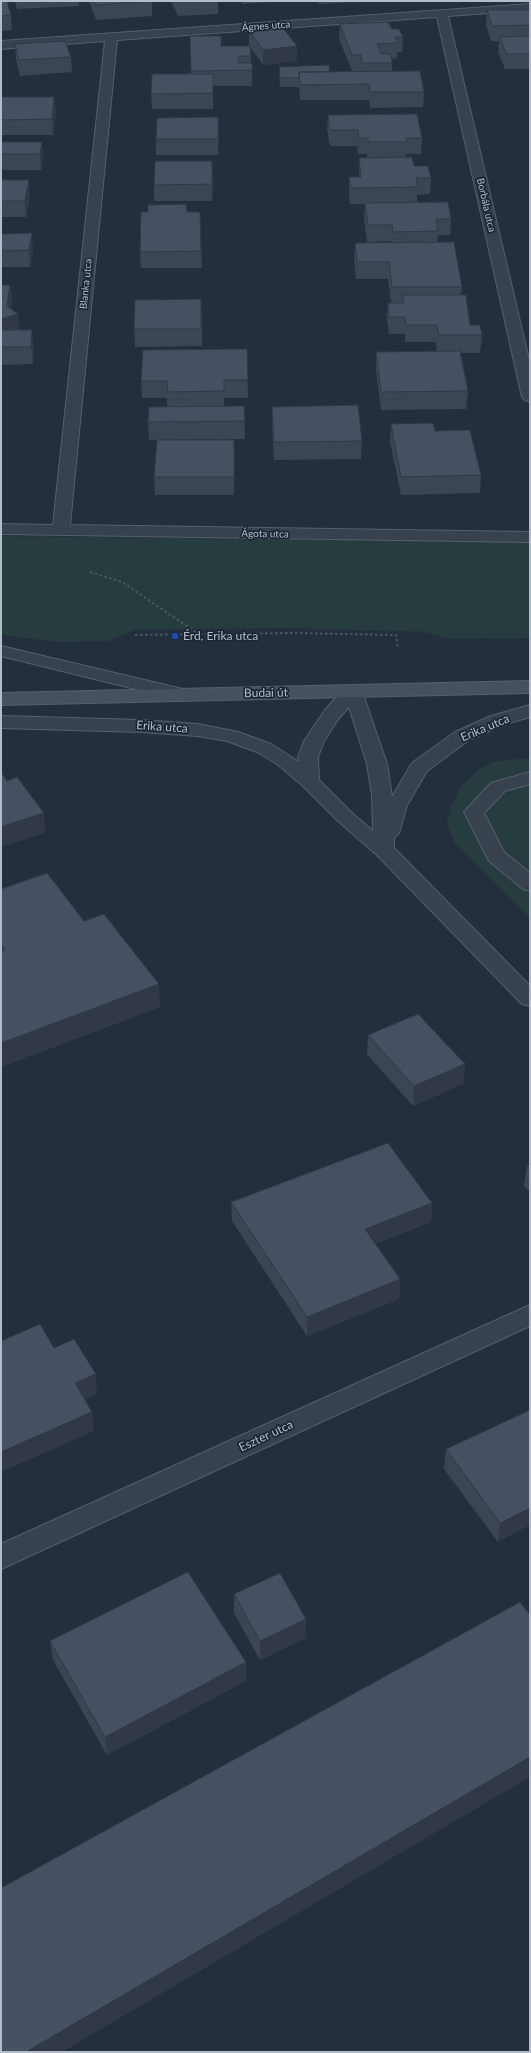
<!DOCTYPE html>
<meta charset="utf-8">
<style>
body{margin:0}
#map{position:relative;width:531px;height:2053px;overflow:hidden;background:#242f3e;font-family:Lato,sans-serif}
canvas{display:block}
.frame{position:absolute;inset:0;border:2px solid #b4bcc9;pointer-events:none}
</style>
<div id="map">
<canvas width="531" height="2053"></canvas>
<div class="frame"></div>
</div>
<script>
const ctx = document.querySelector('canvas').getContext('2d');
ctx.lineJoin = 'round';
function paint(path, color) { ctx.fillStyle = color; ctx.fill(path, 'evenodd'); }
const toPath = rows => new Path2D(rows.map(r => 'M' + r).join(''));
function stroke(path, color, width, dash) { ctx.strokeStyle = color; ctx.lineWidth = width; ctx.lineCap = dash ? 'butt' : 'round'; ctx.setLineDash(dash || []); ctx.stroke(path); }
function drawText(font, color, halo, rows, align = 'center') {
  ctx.font = font + ' Lato,sans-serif'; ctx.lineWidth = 3.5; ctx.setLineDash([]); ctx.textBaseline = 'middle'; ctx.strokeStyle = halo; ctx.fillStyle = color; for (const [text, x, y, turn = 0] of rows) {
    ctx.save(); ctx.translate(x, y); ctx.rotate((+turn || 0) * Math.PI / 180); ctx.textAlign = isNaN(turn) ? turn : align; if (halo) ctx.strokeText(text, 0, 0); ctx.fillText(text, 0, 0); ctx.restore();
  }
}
const green = toPath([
 [1,536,530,542,530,638,451,639,425,632,283,628,135,630,108,641,60,642,14,637,1,634],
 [530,758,530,918,454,842,447,823,451,807,462,785,479,769,496,761]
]);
const path = toPath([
 [90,572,122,582,197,633],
 [135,635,294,633,396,635,398,649]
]);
const lane = toPath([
 [1,646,191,691,193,695,191,699,184,701,1,656,1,646],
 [530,772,530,784,505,791,484,813,504,852,530,873,530,891,523,889,489,861,464,812,491,783,530,772]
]);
const street = toPath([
 [530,4,530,10,448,16,530,364,530,402,525,400,522,397,437,17,117,40,70,525,530,532,530,542,1,534,1,524,53,525,105,41,1,49,1,41,530,4],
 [353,685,360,687,362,691,387,764,392,797,412,763,455,732,491,716,530,705,530,717,505,724,469,740,427,771,407,805,399,833,394,838,394,848,530,986,530,1006,522,1004,377,855,338,821,302,785,277,764,257,752,227,741,198,736,141,732,1,728,1,716,141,720,198,724,238,732,271,744,299,762,298,757,304,741,325,710,346,687,353,685],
 [349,707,367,764,372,795,373,831,352,813,319,780,318,757,324,741,339,718,349,707],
 [530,1305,530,1326,1,1569,1,1544,530,1305]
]);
const secondary = toPath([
 [530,681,530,693,1,705,1,693,530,681]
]);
const wall = toPath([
 [1,1,11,15,12,30,1,31],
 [15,1,79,1,79,6,17,9],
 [89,1,152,1,152,16,96,20],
 [171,1,218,1,218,14,178,16],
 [241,1,267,1,267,2,242,4],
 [317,1,356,1,356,2,319,4],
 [487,10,530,10,530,69,505,69,498,52,499,41,491,41,486,25],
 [340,24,392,29,403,37,402,52,397,52,397,58,392,59,392,71,424,92,423,107,370,108,369,100,300,100,299,87,280,87,279,67,330,72,361,71,352,71,339,39],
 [249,31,297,61,263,65,250,47,251,63,252,63,252,86,213,86,213,109,152,109,151,94,191,74,190,36,221,46,249,46],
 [15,44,71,57,72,72,20,76,16,59],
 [1,97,54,97,56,113,53,135,1,135],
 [328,115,422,138,421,154,406,154,406,157,414,166,431,178,430,194,417,195,417,202,451,219,450,235,438,235,437,242,462,287,461,295,470,325,482,335,480,353,460,353,468,391,466,409,381,410,376,370,376,352,437,351,436,342,405,342,405,334,389,334,387,320,388,303,391,303,388,279,356,279,354,259,355,243,391,242,391,241,367,242,364,219,365,204,350,204,349,193,349,177,359,177,359,158,367,158,367,154,358,154,357,146,330,146,327,130],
 [219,133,218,155,156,155,156,139],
 [1,142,42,142,43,158,41,170,1,170],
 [213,177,212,201,154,201,154,185],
 [1,180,30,196,26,217,1,217],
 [187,212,200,212,202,268,141,268,140,252],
 [1,234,33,250,30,267,1,267],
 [1,285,10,285,12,302,11,309,18,314,19,330,34,347,33,364,1,365],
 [202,316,202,346,135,347,134,329],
 [247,349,248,398,224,398,224,406,244,406,245,439,149,440,148,422,167,407,167,398,142,398,141,381],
 [272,407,362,441,361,459,274,460,272,424],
 [391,424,435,431,481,475,480,493,401,495,390,442],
 [235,458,234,495,155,495,154,477],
 [1,889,84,921,160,1007,1,1067],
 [368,1035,465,1064,463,1084,413,1106,367,1054],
 [530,1165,530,1192,524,1186,527,1166],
 [231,1202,432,1203,431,1222,375,1244,400,1279,399,1299,307,1336,232,1221],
 [530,1410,498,1542,444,1469,446,1449],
 [234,1594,306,1638,260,1660,234,1613],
 [50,1641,246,1681,107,1755,53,1660]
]);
const shadedWall = toPath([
 [297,46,297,61,263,65,263,50],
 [54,97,56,113,53,135,52,119],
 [218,117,219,133,218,155],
 [42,142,43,158,41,170,40,154],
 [212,161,213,177,212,201],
 [29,180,30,196,26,217,25,201],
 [32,233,33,250,30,267,29,250],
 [10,285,12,302,10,316,18,314,19,331,1,336,1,319,7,306],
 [32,330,34,347,33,364,31,347],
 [234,440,235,458,234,495],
 [44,813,45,833,1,847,1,827],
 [159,984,160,1007,1,1067,1,1043],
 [465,1064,463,1084,413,1106,414,1086],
 [432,1203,431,1222,364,1248,365,1229],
 [400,1279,399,1299,307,1336,307,1317],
 [96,1374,97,1394,77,1403,75,1383],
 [92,1412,94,1431,1,1472,1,1452],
 [530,1508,530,1525,498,1542,500,1523],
 [306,1619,306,1638,260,1660,260,1641],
 [246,1662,246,1681,107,1755,105,1737],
 [530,1757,530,1777,62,2052,26,2052]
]);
const building = toPath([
 [1,1,7,1,11,15,1,16,1,1],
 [94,1,152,1,95,5,94,1],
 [487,10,530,10,530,25,492,26,487,10],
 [388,22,392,29,399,29,403,37,395,37,398,43,377,44,381,54,391,54,392,63,362,63,361,55,352,55,340,24,388,22],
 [283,28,297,46,263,50,249,31,283,28],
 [190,36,221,36,221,46,250,46,251,56,238,56,239,63,252,63,252,70,191,71,190,36],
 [530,36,530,54,506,54,500,37,530,36],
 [65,41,71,57,19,60,15,44,65,41],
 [329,65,330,72,299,72,299,78,280,78,279,67,329,65],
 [420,71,424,92,370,92,369,84,300,85,299,72,420,71],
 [152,74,213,74,213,93,151,94,152,74],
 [1,97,54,97,52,119,1,120,1,97],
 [417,114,422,138,406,138,407,142,368,142,368,138,359,138,358,130,330,130,328,115,417,114],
 [218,117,218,139,156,139,157,118,218,117],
 [1,142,42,142,40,154,1,154,1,142],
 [412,157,414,166,428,166,431,178,416,178,418,187,351,188,349,177,361,177,359,158,412,157],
 [155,161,212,161,212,184,154,185,155,161],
 [1,180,29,180,25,201,1,201,1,180],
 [448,202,451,219,436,219,438,231,393,232,392,225,368,225,365,203,448,202],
 [186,204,187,212,200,212,201,251,140,252,141,212,148,212,148,205,186,204],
 [32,233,29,250,1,251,1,234,32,233],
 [454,242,462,287,392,287,389,262,357,262,355,243,454,242],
 [1,285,10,285,7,306,18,314,1,319,1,285],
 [403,295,466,295,470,325,480,325,482,335,439,335,437,325,406,325,405,317,389,317,388,303,404,303,403,295],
 [201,299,201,329,134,329,135,300,201,299],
 [1,330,32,330,31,347,1,347,1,330],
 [247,349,248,380,224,380,224,391,167,392,168,381,141,381,143,350,247,349],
 [460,351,468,391,381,392,376,352,460,351],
 [358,405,362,441,274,442,272,407,358,405],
 [244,406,245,421,148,422,149,407,244,406],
 [433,423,435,431,470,430,481,475,401,477,391,424,433,423],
 [157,440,234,440,234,477,154,477,157,440],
 [1,772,7,781,17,777,44,813,1,827,1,772],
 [47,873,84,921,104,914,159,984,1,1043,1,951,5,950,1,944,1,889,47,873],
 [418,1014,465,1064,414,1086,368,1035,418,1014],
 [388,1143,432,1203,365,1229,400,1279,307,1317,231,1202,388,1143],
 [530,1165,530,1169,527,1166,530,1165],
 [40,1324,54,1348,74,1339,96,1374,75,1383,92,1412,1,1452,1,1341,40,1324],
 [530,1410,530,1508,500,1523,446,1449,530,1410],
 [188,1572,246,1662,105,1737,50,1641,188,1572],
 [280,1573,306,1619,260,1641,234,1594,280,1573],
 [520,1602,530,1615,530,1757,26,2052,1,2052,1,1888,520,1602]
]);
const markers = [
 [175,636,4,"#1a4fb4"]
];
const farStreetnames = [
 ["Ágnes utca",266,26,-4],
 ["Borbála utca",486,205,77],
 ["Blanka utca",86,284,-84],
 ["Ágota utca",265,534,1]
];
const poiNames = [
 ["Érd, Erika utca",183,636]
];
const streetNames = [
 ["Budai út",266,693,-1],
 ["Erika utca",162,727,4],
 ["Erika utca",485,728,-23],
 ["Eszter utca",266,1436,-25]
];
paint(green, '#263c3f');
stroke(lane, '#565f6c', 2);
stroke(street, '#565f6c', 2);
stroke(secondary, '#565f6c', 2);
stroke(path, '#44595c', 2, [2.5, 2.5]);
paint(lane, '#38414e');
paint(street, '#38414e');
paint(secondary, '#465061');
paint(wall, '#3b4654');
paint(shadedWall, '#303945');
paint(building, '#455162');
stroke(building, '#303945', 1);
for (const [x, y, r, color] of markers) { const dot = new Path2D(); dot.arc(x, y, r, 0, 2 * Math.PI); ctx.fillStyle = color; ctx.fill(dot); stroke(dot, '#1d2633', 1.5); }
drawText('10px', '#b4bcc9', '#1d2633', farStreetnames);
drawText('12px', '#b4bcc9', '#1d2633', poiNames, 'left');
drawText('12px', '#b4bcc9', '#1d2633', streetNames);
</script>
